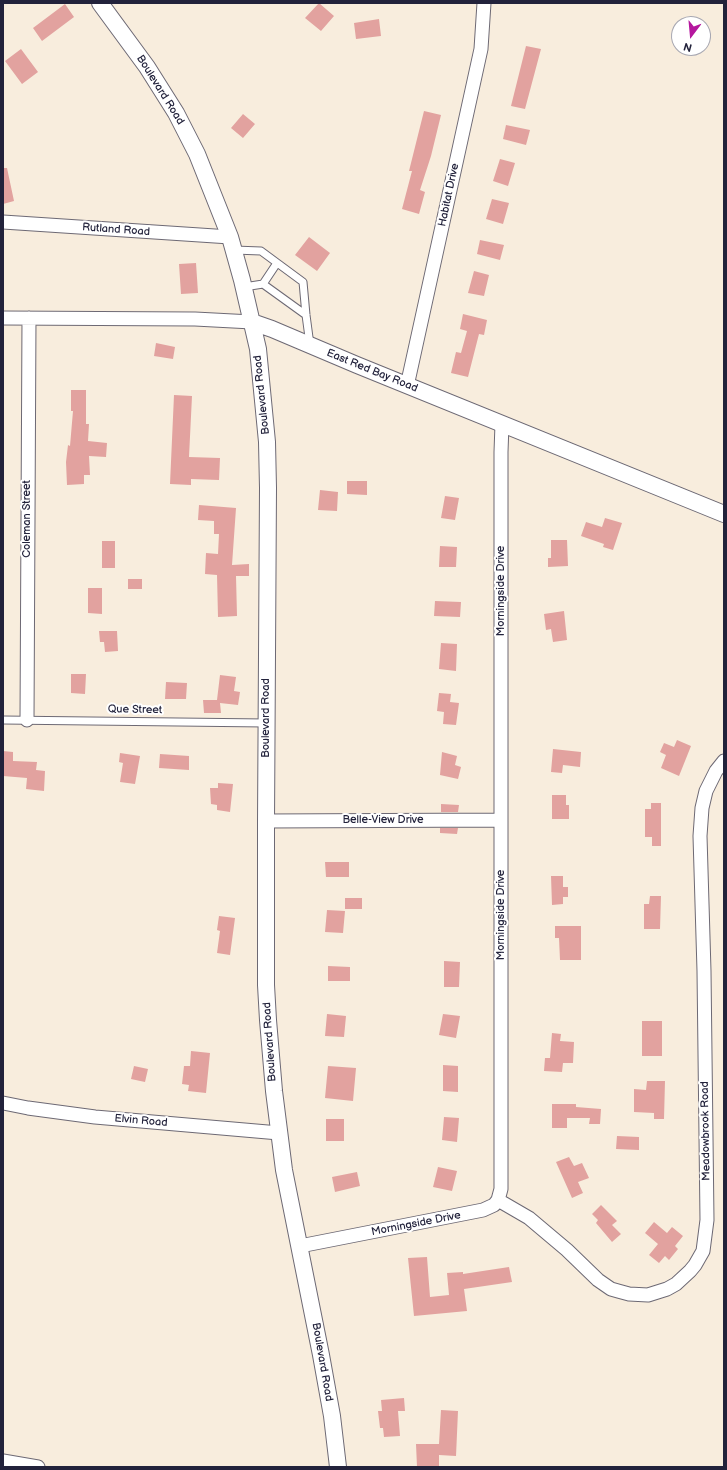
<!DOCTYPE html>
<style>
body{margin:0}
#map{position:relative;width:727px;height:1470px;overflow:hidden;background:#f8eddd;font-family:"Balsamiq Sans",sans-serif}
canvas{display:block}
.frame{position:absolute;inset:0;border:4px solid #22223b;pointer-events:none}
.north{position:absolute;left:671px;top:16px;width:40px;height:40px;box-sizing:border-box;background:#fff;border:1px solid #a7a7b1;border-radius:50%;rotate:196deg;font-size:11px;font-weight:700;line-height:16px;text-align:center;color:#22223b}
.north::after{content:'';display:block;margin:auto;width:14px;height:18px;background:#b5179e;clip-path:polygon(50% 0,100% 100%,50% 72%,0 100%)}
</style>
<div id="map">
<canvas width="727" height="1470"></canvas>
<div class="frame"></div>
<div class="north">N</div>
</div>
<script>
const ctx = document.querySelector('canvas').getContext('2d');
ctx.lineJoin = 'round';
function paint(path, color) { ctx.fillStyle = color; ctx.fill(path, 'evenodd'); }
const toPath = rows => new Path2D(rows.map(r => 'M' + r).join(''));
function stroke(path, color, width, dash) { ctx.strokeStyle = color; ctx.lineWidth = width; ctx.lineCap = dash ? 'butt' : 'round'; ctx.setLineDash(dash || []); ctx.stroke(path); }
function drawText(font, color, halo, rows, align = 'center') {
  ctx.font = font + ' "Balsamiq Sans",sans-serif'; ctx.lineWidth = 4; ctx.setLineDash([]); ctx.textBaseline = 'middle'; ctx.strokeStyle = halo; ctx.fillStyle = color; for (const [text, x, y, turn = 0] of rows) {
    ctx.save(); ctx.translate(x, y); ctx.rotate((+turn || 0) * Math.PI / 180); ctx.textAlign = isNaN(turn) ? turn : align; if (halo) ctx.strokeText(text, 0, 0); ctx.fillText(text, 0, 0); ctx.restore();
  }
}
const building = toPath([
 [319,3,334,16,321,31,305,18],
 [65,4,74,17,42,41,33,28],
 [379,19,381,36,356,39,354,23],
 [526,46,541,49,525,109,511,106],
 [21,49,38,72,22,84,5,61],
 [424,111,441,115,431,156,420,190,425,192,419,214,402,209,412,171,409,171],
 [243,114,255,124,243,138,231,128],
 [506,125,530,130,526,145,503,139],
 [500,159,515,163,508,186,493,181],
 [3,168,7,168,14,201,3,204],
 [492,199,509,203,503,224,486,219],
 [309,237,330,253,317,271,295,255],
 [480,240,504,245,500,260,477,254],
 [196,263,198,293,181,294,179,264],
 [474,271,489,275,484,296,468,293],
 [463,314,487,320,484,335,479,334,468,377,451,373,456,352,461,353,467,331,460,329],
 [156,343,175,347,173,359,154,356],
 [71,390,86,390,86,424,89,424,88,441,107,443,106,457,89,456,90,475,84,475,84,484,67,485,66,462,68,445,70,446,73,411,71,411],
 [174,395,192,396,189,457,220,458,219,480,191,479,191,485,170,484],
 [347,481,367,481,367,495,347,494],
 [320,490,338,492,337,511,318,510],
 [445,496,459,498,455,520,441,518],
 [199,505,236,508,232,565,249,564,249,576,236,576,237,616,218,617,217,575,205,574,206,553,218,554,219,534,214,534,214,521,198,520],
 [605,518,622,523,613,550,603,547,604,544,581,536,586,522,602,527],
 [551,540,567,540,568,566,548,567,548,558,551,558],
 [102,541,115,541,115,568,102,568],
 [440,546,457,547,456,567,439,567],
 [128,579,142,579,142,589,128,589],
 [88,588,102,588,102,614,88,613],
 [435,601,461,602,460,617,434,616],
 [564,611,567,640,553,642,551,629,546,630,544,614],
 [99,631,117,631,118,651,105,652,104,642,100,642],
 [441,643,457,644,456,671,439,669],
 [71,674,86,674,85,694,71,693],
 [220,675,236,677,234,691,240,692,238,705,220,703,221,713,204,713,203,700,217,700],
 [166,682,187,683,186,699,165,699],
 [439,693,451,694,450,702,459,703,456,725,443,724,444,712,437,711],
 [677,740,691,746,679,776,661,768,666,755,660,752,664,743,674,747],
 [553,749,581,752,580,767,563,765,562,773,551,772],
 [3,751,13,752,13,761,37,762,36,770,45,771,44,791,26,789,27,778,3,776],
 [442,752,457,756,455,765,461,767,458,779,440,775],
 [120,753,140,756,135,784,120,782,123,763,119,762],
 [160,754,189,756,189,770,159,768],
 [218,783,233,784,230,812,217,810,217,805,211,804,210,788,218,788],
 [552,795,566,795,566,805,569,805,569,819,552,819],
 [651,803,661,803,661,846,652,846,652,837,645,837,645,809,651,809],
 [441,804,459,805,458,812,441,812],
 [440,828,458,828,457,834,440,833],
 [325,862,349,862,349,877,326,877],
 [551,876,563,876,563,887,568,887,568,897,563,897,563,904,552,905],
 [650,896,661,896,660,929,644,929,644,904,649,904],
 [345,898,362,898,362,909,345,909],
 [327,910,345,911,343,933,325,932],
 [219,916,235,918,230,955,217,953,220,931,217,930],
 [555,926,581,926,581,960,560,960,559,938,555,938],
 [444,961,460,962,459,987,444,987],
 [328,966,350,967,350,981,328,981],
 [327,1014,346,1016,344,1037,325,1036],
 [443,1014,460,1016,456,1038,439,1035],
 [642,1021,662,1021,662,1056,642,1056],
 [552,1033,561,1034,560,1041,574,1042,573,1063,563,1063,562,1072,544,1071,545,1058,550,1058],
 [191,1051,210,1053,206,1093,188,1091,189,1085,182,1084,184,1066,190,1066],
 [443,1065,458,1066,458,1092,443,1091],
 [134,1066,148,1069,145,1082,131,1079],
 [328,1066,356,1068,353,1101,325,1098],
 [647,1081,665,1081,664,1119,654,1119,654,1113,634,1112,634,1089,646,1090],
 [552,1104,576,1104,576,1107,601,1109,600,1124,589,1124,590,1118,567,1118,567,1128,552,1128],
 [444,1117,459,1118,457,1142,442,1140],
 [326,1119,344,1119,344,1141,326,1141],
 [617,1136,639,1137,639,1150,616,1149],
 [569,1157,574,1166,582,1163,589,1178,578,1182,583,1193,572,1198,556,1162],
 [438,1167,457,1171,452,1191,433,1187],
 [357,1172,360,1186,335,1192,332,1177],
 [601,1205,617,1221,612,1225,621,1234,612,1242,596,1223,598,1220,592,1214],
 [654,1222,667,1233,672,1227,683,1236,675,1246,678,1249,669,1260,665,1256,659,1263,649,1255,658,1244,645,1233],
 [427,1257,430,1297,449,1295,447,1273,463,1272,463,1274,509,1267,512,1282,464,1289,467,1311,414,1316,408,1258],
 [404,1398,405,1411,398,1411,400,1436,384,1437,383,1428,380,1428,378,1411,382,1411,381,1400],
 [441,1410,458,1411,456,1456,439,1455,439,1467,417,1467,416,1444,439,1444]
]);
const service = toPath([
 [234,250,261,251,303,282,306,315,310,345],
 [277,263,263,284,306,315],
 [244,287,263,284],
 [3,720,266,723]
]);
const minor = toPath([
 [3,222,230,237],
 [3,318,195,319,252,322],
 [407,386,481,49,484,3],
 [27,720,29,318],
 [266,821,501,820],
 [3,1103,28,1108,95,1117,279,1133],
 [498,1200,529,1218,567,1250,598,1280,611,1289,618,1291,629,1294,648,1295,667,1289,676,1284,690,1271,695,1265,703,1251,707,1220,704,971,700,836,702,808,706,791,716,771,724,761],
 [300,1246,483,1210,494,1205,498,1200,501,1189,501,452,502,424],
 [3,1461,38,1467]
]);
const tertiary = toPath([
 [100,3,147,67,176,113,197,154,230,237,242,280,258,349,267,442,268,488,266,821,266,985,268,1020,274,1091,284,1170,321,1355,332,1416,338,1467],
 [252,322,272,329,357,365,724,514]
]);
const streetNames = [
 ["Boulevard Road",160,90,58],
 ["Habitat Drive",449,195,-78],
 ["Rutland Road",116,230,4],
 ["East Red Bay Road",372,371,22],
 ["Boulevard Road",262,395,-96],
 ["Coleman Street",27,519,-90],
 ["Morningside Drive",501,591,-90],
 ["Que Street",135,710,1],
 ["Boulevard Road",266,718,-90],
 ["Belle-View Drive",383,820],
 ["Morningside Drive",501,915,-90],
 ["Boulevard Road",270,1042,-94],
 ["Elvin Road",141,1121,5],
 ["Meadowbrook Road",706,1131,-91],
 ["Morningside Drive",416,1224,-11],
 ["Boulevard Road",322,1362,80]
];
paint(building, '#e2a29f');
stroke(service, '#6d6974', 9);
stroke(minor, '#6d6974', 15);
stroke(tertiary, '#6d6974', 18);
stroke(service, '#fff', 7);
stroke(minor, '#fff', 13);
stroke(tertiary, '#fff', 16);
drawText('11px', '#22223b', '#fff', streetNames);
</script>
